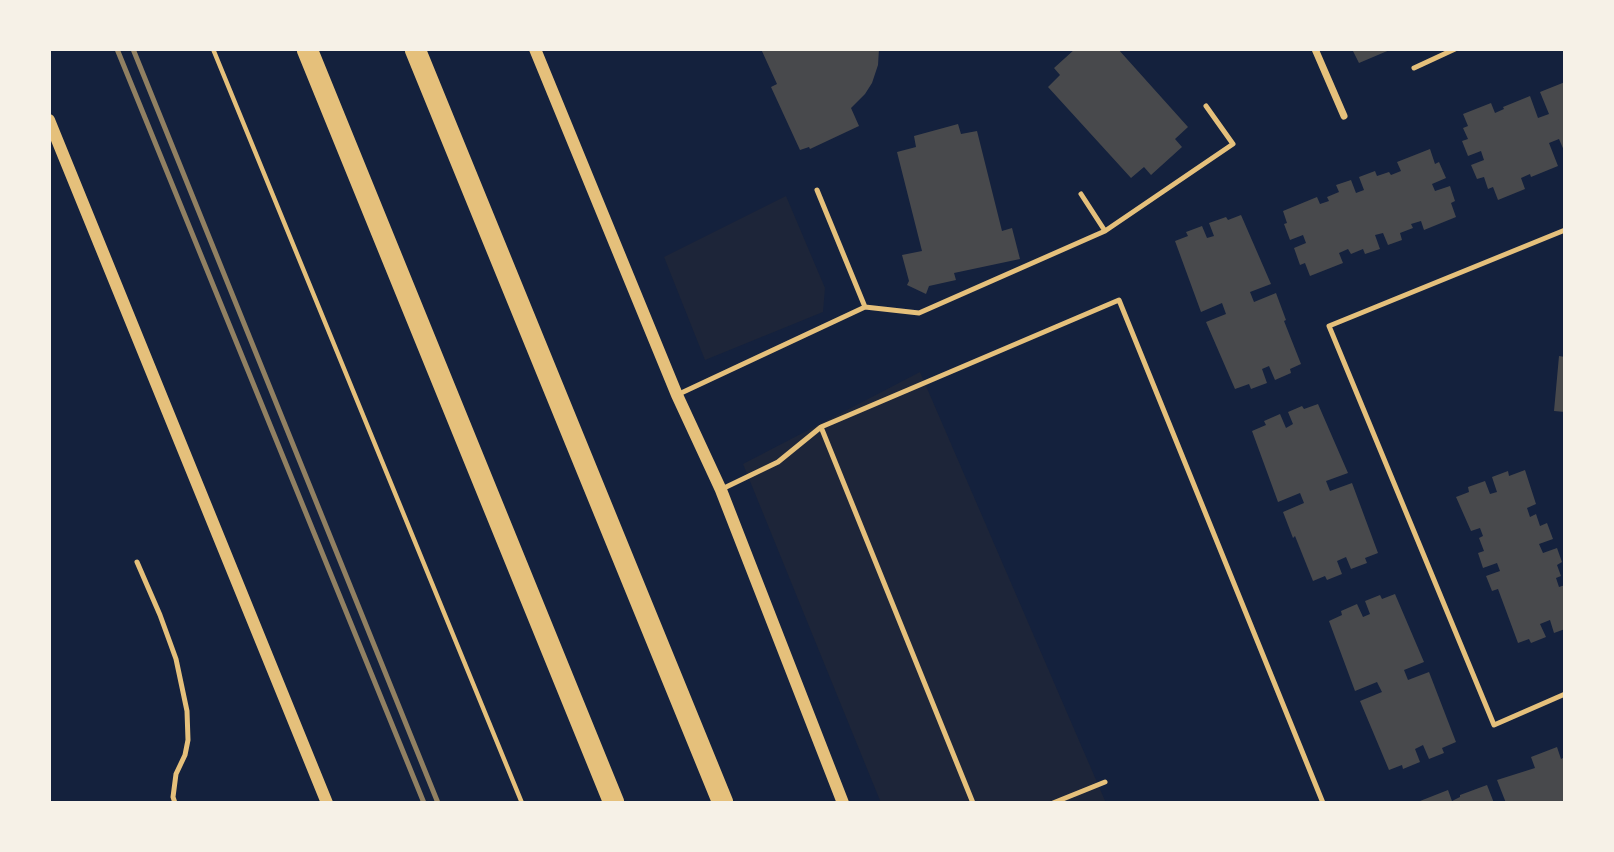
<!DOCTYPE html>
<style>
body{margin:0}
#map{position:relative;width:1614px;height:852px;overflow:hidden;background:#14213d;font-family:"Work Sans",sans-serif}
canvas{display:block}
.frame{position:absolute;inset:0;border:51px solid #f6f1e7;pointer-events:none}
</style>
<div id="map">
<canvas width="1614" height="852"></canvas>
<div class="frame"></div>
</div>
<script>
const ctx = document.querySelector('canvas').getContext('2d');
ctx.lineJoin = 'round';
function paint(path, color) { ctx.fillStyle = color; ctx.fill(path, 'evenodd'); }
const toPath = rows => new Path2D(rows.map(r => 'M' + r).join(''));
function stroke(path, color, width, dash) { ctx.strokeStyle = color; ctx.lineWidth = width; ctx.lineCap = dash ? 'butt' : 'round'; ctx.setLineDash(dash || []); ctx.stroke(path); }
const green = toPath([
 [786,196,825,288,823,312,705,360,664,257],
 [920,372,1106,803,881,803,743,464]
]);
const building = toPath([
 [761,49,879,49,878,65,872,83,865,94,851,108,859,126,810,149,809,147,800,150,771,87,777,84],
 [1075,49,1118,49,1188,127,1175,139,1182,147,1151,175,1144,167,1131,178,1048,87,1060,75,1054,68],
 [1352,49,1392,49,1359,63],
 [1565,82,1565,153,1559,139,1549,143,1558,166,1531,177,1530,174,1521,178,1525,189,1498,200,1493,187,1488,189,1484,177,1477,179,1471,165,1484,160,1481,151,1468,156,1462,141,1468,139,1463,128,1468,126,1463,114,1491,103,1495,113,1504,109,1503,107,1530,96,1538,118,1549,114,1540,92],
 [958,124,961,134,977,131,1002,231,1012,228,1020,259,954,273,956,280,929,286,926,294,907,285,909,281,902,255,922,251,897,152,916,147,914,136],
 [1430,149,1435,164,1439,162,1446,178,1432,184,1435,191,1450,186,1455,201,1451,203,1456,217,1424,230,1421,221,1411,224,1413,228,1400,233,1402,240,1388,245,1383,233,1375,235,1380,249,1365,254,1363,249,1351,254,1348,249,1339,253,1343,263,1310,276,1305,263,1300,265,1294,248,1306,243,1303,235,1290,240,1284,224,1287,223,1283,211,1317,197,1320,204,1329,201,1327,197,1339,192,1336,185,1351,180,1356,193,1364,190,1359,177,1375,171,1377,176,1389,172,1391,175,1401,171,1397,162],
 [1241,215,1271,284,1250,292,1254,302,1276,293,1286,320,1284,321,1301,364,1290,369,1291,373,1275,380,1269,366,1262,369,1267,383,1251,389,1249,384,1235,389,1206,322,1226,314,1222,303,1201,312,1175,241,1188,236,1186,232,1202,226,1207,238,1214,236,1209,223,1226,217,1228,220],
 [1559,356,1565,357,1565,412,1554,411],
 [1318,404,1348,473,1326,481,1330,491,1352,483,1378,553,1365,558,1367,563,1351,569,1346,557,1337,561,1342,574,1327,580,1325,576,1313,581,1295,536,1293,538,1283,512,1304,503,1300,493,1278,502,1252,431,1266,425,1264,421,1280,414,1286,428,1293,424,1288,412,1302,406,1304,409],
 [1525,470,1536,504,1527,508,1530,517,1536,514,1540,526,1547,523,1553,539,1539,544,1543,553,1557,548,1562,562,1557,565,1561,576,1556,578,1559,587,1565,585,1565,629,1554,633,1550,620,1540,624,1546,637,1531,643,1529,639,1518,643,1498,589,1492,591,1486,576,1500,571,1497,563,1483,568,1478,553,1484,551,1479,538,1483,536,1480,528,1471,531,1456,497,1469,492,1468,487,1485,481,1490,494,1497,492,1492,477,1508,471,1509,476],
 [1395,594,1424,662,1404,670,1408,680,1429,672,1456,742,1442,748,1444,753,1429,759,1423,745,1415,749,1420,762,1403,769,1402,765,1389,770,1360,701,1382,692,1377,682,1355,691,1329,621,1342,615,1341,611,1357,604,1363,617,1370,614,1365,601,1380,595,1382,599],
 [1557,747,1561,759,1565,757,1565,803,1506,803,1497,780,1535,768,1531,757],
 [1487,785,1494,803,1421,803,1420,801,1448,790,1452,801,1460,797,1460,795]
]);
const path = toPath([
 [213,49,522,803]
]);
const service = toPath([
 [1414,68,1455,49],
 [1565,230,1329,326,1494,725,1565,694],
 [1105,231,1233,144,1206,106],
 [865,307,919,313,1105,231,1081,194],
 [679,394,865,307,817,190],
 [821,427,973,803],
 [722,489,778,462,821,427,1119,300,1323,803],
 [137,562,160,615,176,659,187,711,188,740,185,755,176,774,173,797,175,803],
 [1053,803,1105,782]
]);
const minor = toPath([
 [1315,49,1344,116]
]);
const tertiary = toPath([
 [535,49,677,395,721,490,843,803],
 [49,120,327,803]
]);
const motorway = toPath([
 [307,49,614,803],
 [415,49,723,803]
]);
const rail = toPath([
 [117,49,424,803],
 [133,49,438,803]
]);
paint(green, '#1d2539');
paint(building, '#48494c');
stroke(path, '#e5c07b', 4.5);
stroke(service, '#e5c07b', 5);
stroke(minor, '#e5c07b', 7);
stroke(tertiary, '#e5c07b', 12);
stroke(motorway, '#e5c07b', 21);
stroke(rail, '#918062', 5);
</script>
